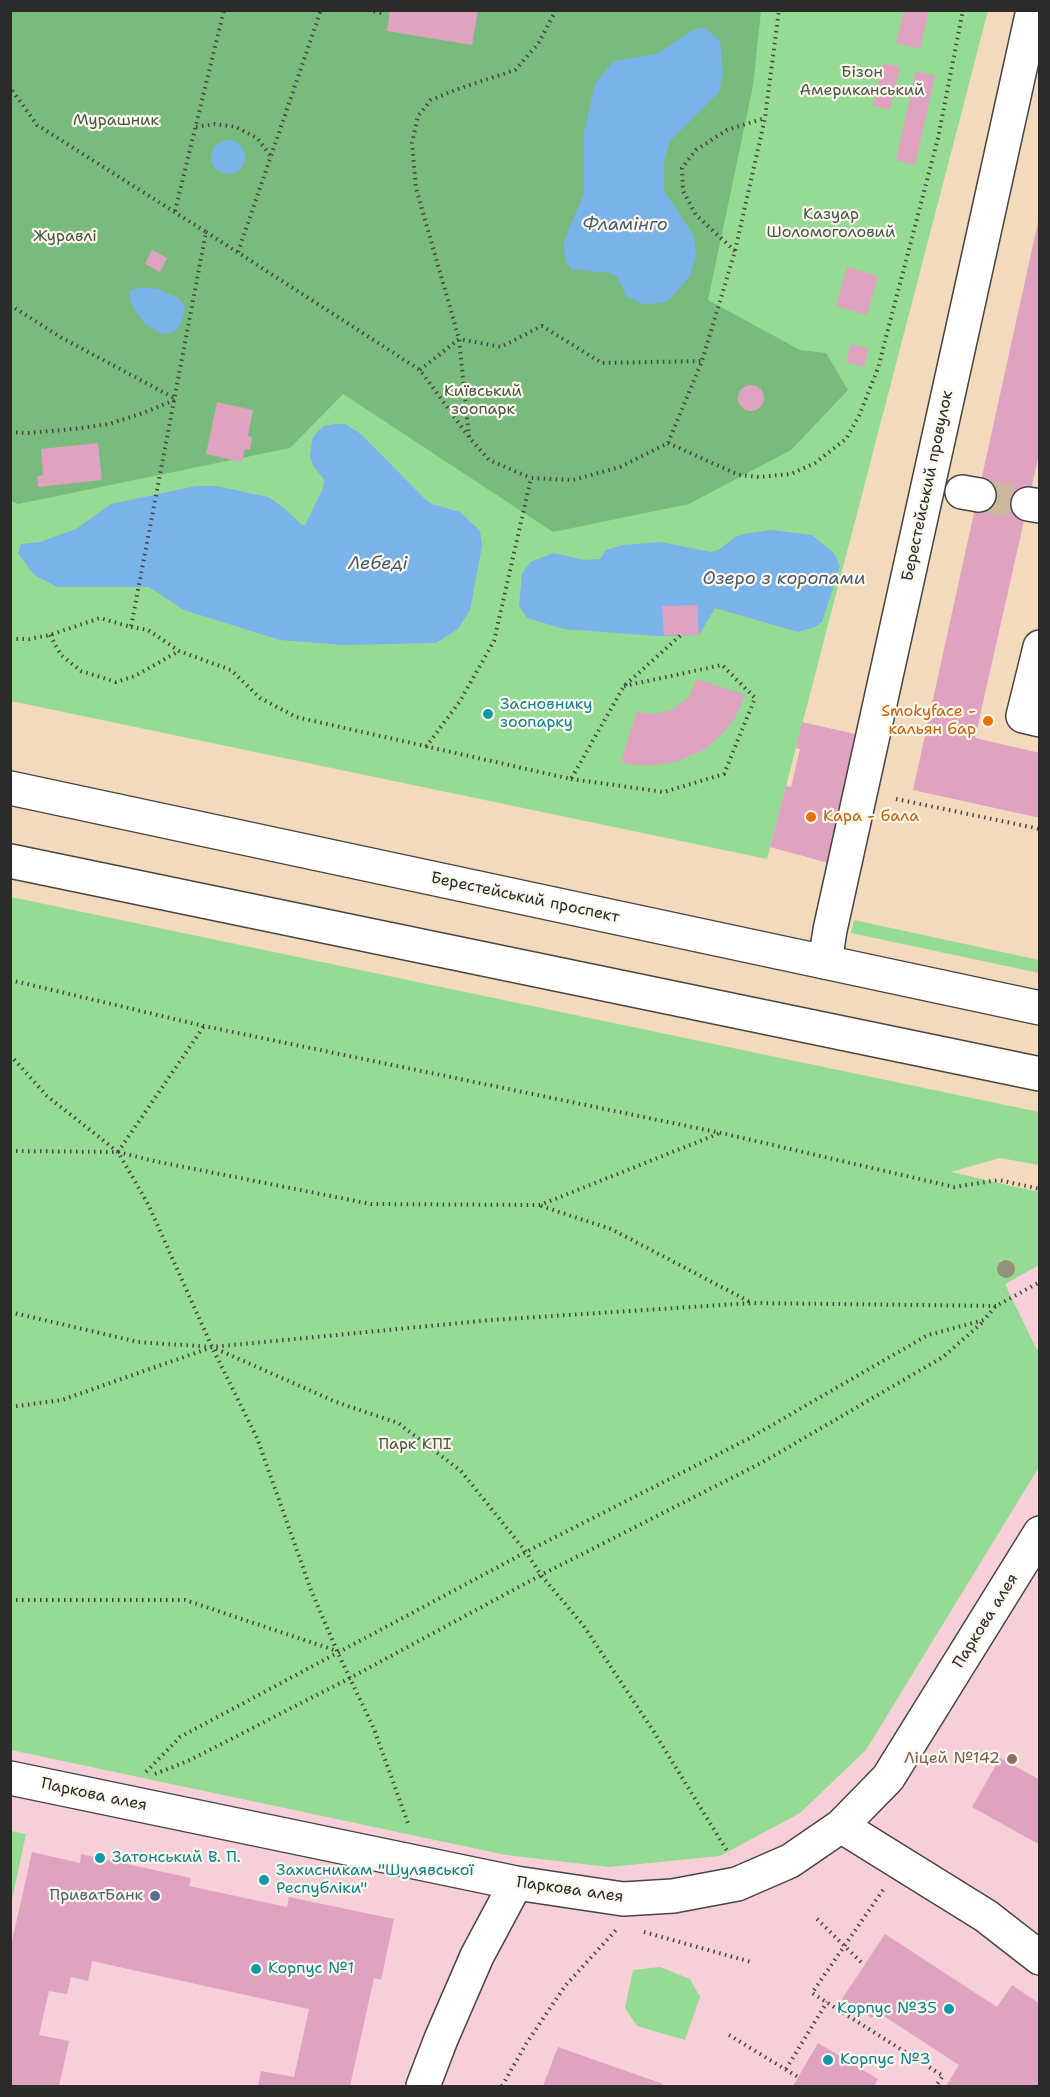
<!DOCTYPE html>
<meta charset="utf-8">
<style>
body{margin:0}
#map{position:relative;width:1050px;height:2097px;overflow:hidden;background:#f4dabc;font-family:"Shantell Sans",sans-serif}
canvas{display:block}
.frame{position:absolute;inset:0;border:12px solid #2b2b2b;pointer-events:none}
</style>
<div id="map">
<canvas width="1050" height="2097"></canvas>
<div class="frame"></div>
</div>
<script>
const ctx = document.querySelector('canvas').getContext('2d');
ctx.lineJoin = 'round';
function paint(path, color) { ctx.fillStyle = color; ctx.fill(path, 'evenodd'); }
const toPath = rows => new Path2D(rows.map(r => 'M' + r).join(''));
function stroke(path, color, width, dash) { ctx.strokeStyle = color; ctx.lineWidth = width; ctx.lineCap = dash ? 'butt' : 'round'; ctx.setLineDash(dash || []); ctx.stroke(path); }
function drawText(font, color, halo, rows, align = 'center') {
  ctx.font = font + ' "Shantell Sans",sans-serif'; ctx.lineWidth = 4.5; ctx.setLineDash([]); ctx.textBaseline = 'middle'; ctx.strokeStyle = halo; ctx.fillStyle = color; for (const [text, x, y, turn = 0] of rows) {
    ctx.save(); ctx.translate(x, y); ctx.rotate((+turn || 0) * Math.PI / 180); ctx.textAlign = isNaN(turn) ? turn : align; if (halo) ctx.strokeText(text, 0, 0); ctx.fillText(text, 0, 0); ctx.restore();
  }
}
const built = toPath([
 [11,965,1039,1192,1039,2086,11,2086]
]);
const green = toPath([
 [11,11,988,11,767,859,11,701],
 [11,897,1039,1112,1039,1165,1000,1158,951,1172,1039,1192,1039,1265,1005,1284,1036,1348,1039,1349,1039,1467,866,1750,800,1813,720,1856,609,1867,506,1855,11,1750],
 [854,920,1039,960,1039,973,851,933],
 [11,1831,26,1834,11,1904,10,1831],
 [660,1967,690,1979,700,1997,685,2040,637,2026,625,2008,633,1970]
]);
const forest = toPath([
 [11,11,761,11,753,86,708,300,800,350,826,353,848,390,791,450,689,504,553,532,343,394,290,448,18,504,11,501]
]);
const water = toPath([
 [705,28,720,41,723,72,719,92,670,141,664,161,664,191,694,236,696,256,690,276,671,298,663,303,643,304,626,296,618,278,610,273,571,269,565,261,564,241,584,193,584,133,595,84,614,61,656,54,695,29],
 '211 157a17 17 0 1 1 34 0a17 17 0 1 1-34 0Z',
 [140,287,158,289,180,299,185,309,180,326,172,333,161,334,147,325,136,313,131,303,129,292],
 [334,424,345,424,361,434,425,499,432,504,460,512,480,531,482,546,470,610,458,629,436,643,343,645,280,640,184,610,149,587,57,587,34,575,18,553,21,544,40,542,76,529,111,504,196,486,216,486,268,497,284,508,302,525,305,525,323,488,324,480,313,465,310,456,312,440,317,432,324,426],
 [771,530,812,535,834,553,840,566,822,622,815,627,798,632,715,608,699,635,656,636,564,629,527,618,519,605,522,574,530,562,554,553,584,560,600,559,606,550,623,545,661,542,711,552,720,549,735,537,744,534]
]);
const building = toPath([
 [390,10,478,10,472,45,387,31],
 [904,10,929,10,920,49,896,43],
 [883,63,900,67,890,110,873,106],
 [916,71,935,76,915,165,896,160],
 [1038,222,1040,450,975,738,1040,753,1040,818,913,790],
 [152,250,167,258,160,272,145,264],
 [847,267,878,276,867,315,836,306],
 [851,344,868,349,864,367,846,362],
 '738 398a13 13 0 1 1 26 0a13 13 0 1 1-26 0Z',
 [217,402,253,410,248,436,252,437,250,450,245,449,242,462,206,454],
 [98,443,102,480,38,487,37,476,43,475,41,449],
 [697,605,699,635,664,635,662,606],
 [697,679,745,695,736,716,726,730,707,748,676,762,656,765,632,765,621,761,637,712,654,714,672,710,689,697],
 [802,722,864,736,832,864,770,847,786,786,791,787,800,749,796,748],
 [1000,1758,1040,1780,1040,1845,972,1807],
 [32,1852,80,1863,81,1854,191,1878,189,1886,287,1907,289,1897,394,1919,381,1980,374,1978,350,2086,258,2086,261,2071,294,2077,309,2009,92,1961,88,1981,71,1977,67,1994,49,1991,39,2035,69,2041,59,2086,10,2086,10,1950],
 [885,1934,997,2007,1012,1985,1040,2004,1040,2086,946,2086,959,2065,876,2011,872,2018,842,1999],
 [818,2043,878,2079,874,2086,793,2086],
 [558,2047,663,2084,662,2086,543,2086]
]);
const minorTunnel = toPath([
 [979,495,1028,504]
]);
const path = toPath([
 [368,10,385,14],
 [10,85,12,90,37,125,206,232,131,627,100,618,50,635,29,639,10,639],
 [196,127,215,124,236,127,257,138,270,155],
 [175,211,224,10],
 [206,232,420,370,469,437,489,460,531,478],
 [735,251,696,215,683,191,682,168,696,150,727,130,765,118],
 [238,252,321,10],
 [10,305,62,338,176,399],
 [420,370,459,339,501,347,542,326,602,363,702,361],
 [10,432,28,433,74,429,109,424,143,413,175,400],
 [469,437,459,339,416,188,412,143,418,116,431,100,455,90,515,70,538,44,556,10],
 [668,443,739,475,759,477,791,474,815,463,846,439,859,416,878,368,938,138,963,10],
 [131,627,148,630,179,651,231,670,260,698,296,717,571,779,624,686,681,635],
 [50,635,61,655,81,671,116,682,135,676,179,651],
 [426,747,460,701,494,641,531,478,573,480,620,467,668,443,702,361,735,251,765,118,779,10],
 [571,779,664,792,724,774,755,698,722,665,624,686],
 [896,799,1040,829],
 [10,980,204,1026,721,1133,954,1187,999,1180,1040,1189],
 [10,1055,47,1096,118,1152,148,1204,212,1347,257,1438,311,1590,337,1651,374,1729,409,1826],
 [10,1151,118,1152,154,1161,371,1204,540,1205,720,1133],
 [118,1152,204,1026],
 [541,1206,611,1229,752,1303],
 [10,1312,138,1342,212,1347,336,1402,398,1423,461,1471,526,1552,541,1575,583,1625,654,1732,729,1854],
 [10,1407,62,1400,212,1347,491,1320,753,1303,996,1306],
 [10,1600,185,1600,337,1651],
 [146,1772,180,1737,526,1552,748,1439,928,1335,984,1320,996,1306,1040,1282],
 [155,1774,190,1760,350,1678,541,1575,763,1462,943,1357,984,1321],
 [883,1890,812,1993,943,2076,936,2086],
 [817,1919,864,1965],
 [644,1932,751,1962],
 [729,2035,798,2077],
 [786,2069,827,2002],
 [502,2086,526,2044,565,1986,616,1930]
]);
const minor = toPath([
 [962,492,979,495],
 [1028,504,1040,506],
 [1040,647,1023,716,1040,720],
 [825,962,830,930,1033,10],
 [10,1778,516,1883,623,1899,673,1896,737,1884,790,1861,841,1826,888,1778,1040,1533],
 [841,1826,986,1916,1040,1958],
 [423,2086,441,2039,477,1956,516,1883]
]);
const major = toPath([
 [10,788,1040,1008],
 [10,861,1040,1074]
]);
const trees = [
 [1006,1269]
];
const markers = [
 [488,714,6,"#0f9aa8"],
 [988,721,6,"#e8710a"],
 [811,817,6,"#e8710a"],
 [1012,1759,6,"#8d6e63"],
 [100,1858,6,"#0f9aa8"],
 [264,1880,6,"#0f9aa8"],
 [155,1896,6,"#5c6f8a"],
 [256,1969,6,"#0f9aa8"],
 [949,2009,6,"#0f9aa8"],
 [828,2060,6,"#0f9aa8"]
];
const parkNames = [
 ["Бізон",862,73],
 ["Американський",862,91],
 ["Мурашник",116,121],
 ["Казуар",831,215],
 ["Шоломоголовий",831,233],
 ["Журавлі",65,237],
 ["Київський",483,392],
 ["зоопарк",483,410],
 ["Парк КПІ",415,1445]
];
const streetNames = [
 ["Берестейський провулок",928,486,-78],
 ["Берестейський проспект",525,898,12],
 ["Паркова алея",986,1621,-58],
 ["Паркова алея",94,1795,12],
 ["Паркова алея",570,1890,8]
];
const cultureNames = [
 ["Засновнику",500,705],
 ["зоопарку",500,723],
 ["Затонський В. П.",112,1858],
 ["Захисникам \"Шулявської",276,1871],
 ["Республіки\"",276,1889],
 ["Корпус №1",268,1969],
 ["Корпус №35",937,2009,"right"],
 ["Корпус №3",840,2060]
];
const foodNames = [
 ["Smokyface -",976,712],
 ["кальян бар",976,730],
 ["Кара - бала",823,817,"left"]
];
const educationNames = [
 ["Ліцей №142",1000,1759]
];
const serviceNames = [
 ["ПриватБанк",143,1896]
];
const waterNames = [
 ["Фламінго",625,225],
 ["Лебеді",378,564],
 ["Озеро з коропами",784,579]
];
paint(built, '#f6cfd8');
paint(green, '#96db93');
paint(forest, '#78bb7d');
paint(water, '#79b3ea');
paint(building, '#e0a2c1');
stroke(minorTunnel, '#ccb79f', 33, [33, 16]);
stroke(minor, '#494541', 36);
stroke(major, '#494541', 36);
stroke(path, '#494541', 4, [1.5, 4.5]);
stroke(minor, '#fff', 33);
stroke(major, '#fff', 33);
ctx.fillStyle = '#94927b';
for (const [x, y] of trees) { ctx.beginPath(); ctx.arc(x, y, 9, 0, 2 * Math.PI); ctx.fill(); }
for (const [x, y, r, color] of markers) { const dot = new Path2D(); dot.arc(x, y, r, 0, 2 * Math.PI); ctx.fillStyle = color; ctx.fill(dot); stroke(dot, '#fbf7ec', 2); }
drawText('16px', '#465745', '#fbf7ec', parkNames);
drawText('16px', '#2b2b2b', '#fbf7ec', streetNames);
drawText('16px', '#0d838f', '#fbf7ec', cultureNames, 'left');
drawText('16px', '#c56008', '#fbf7ec', foodNames, 'right');
drawText('16px', '#785e54', '#fbf7ec', educationNames, 'right');
drawText('16px', '#4e5e75', '#fbf7ec', serviceNames, 'right');
drawText('italic 18px', '#465b6e', '#fbf7ec', waterNames);
</script>
